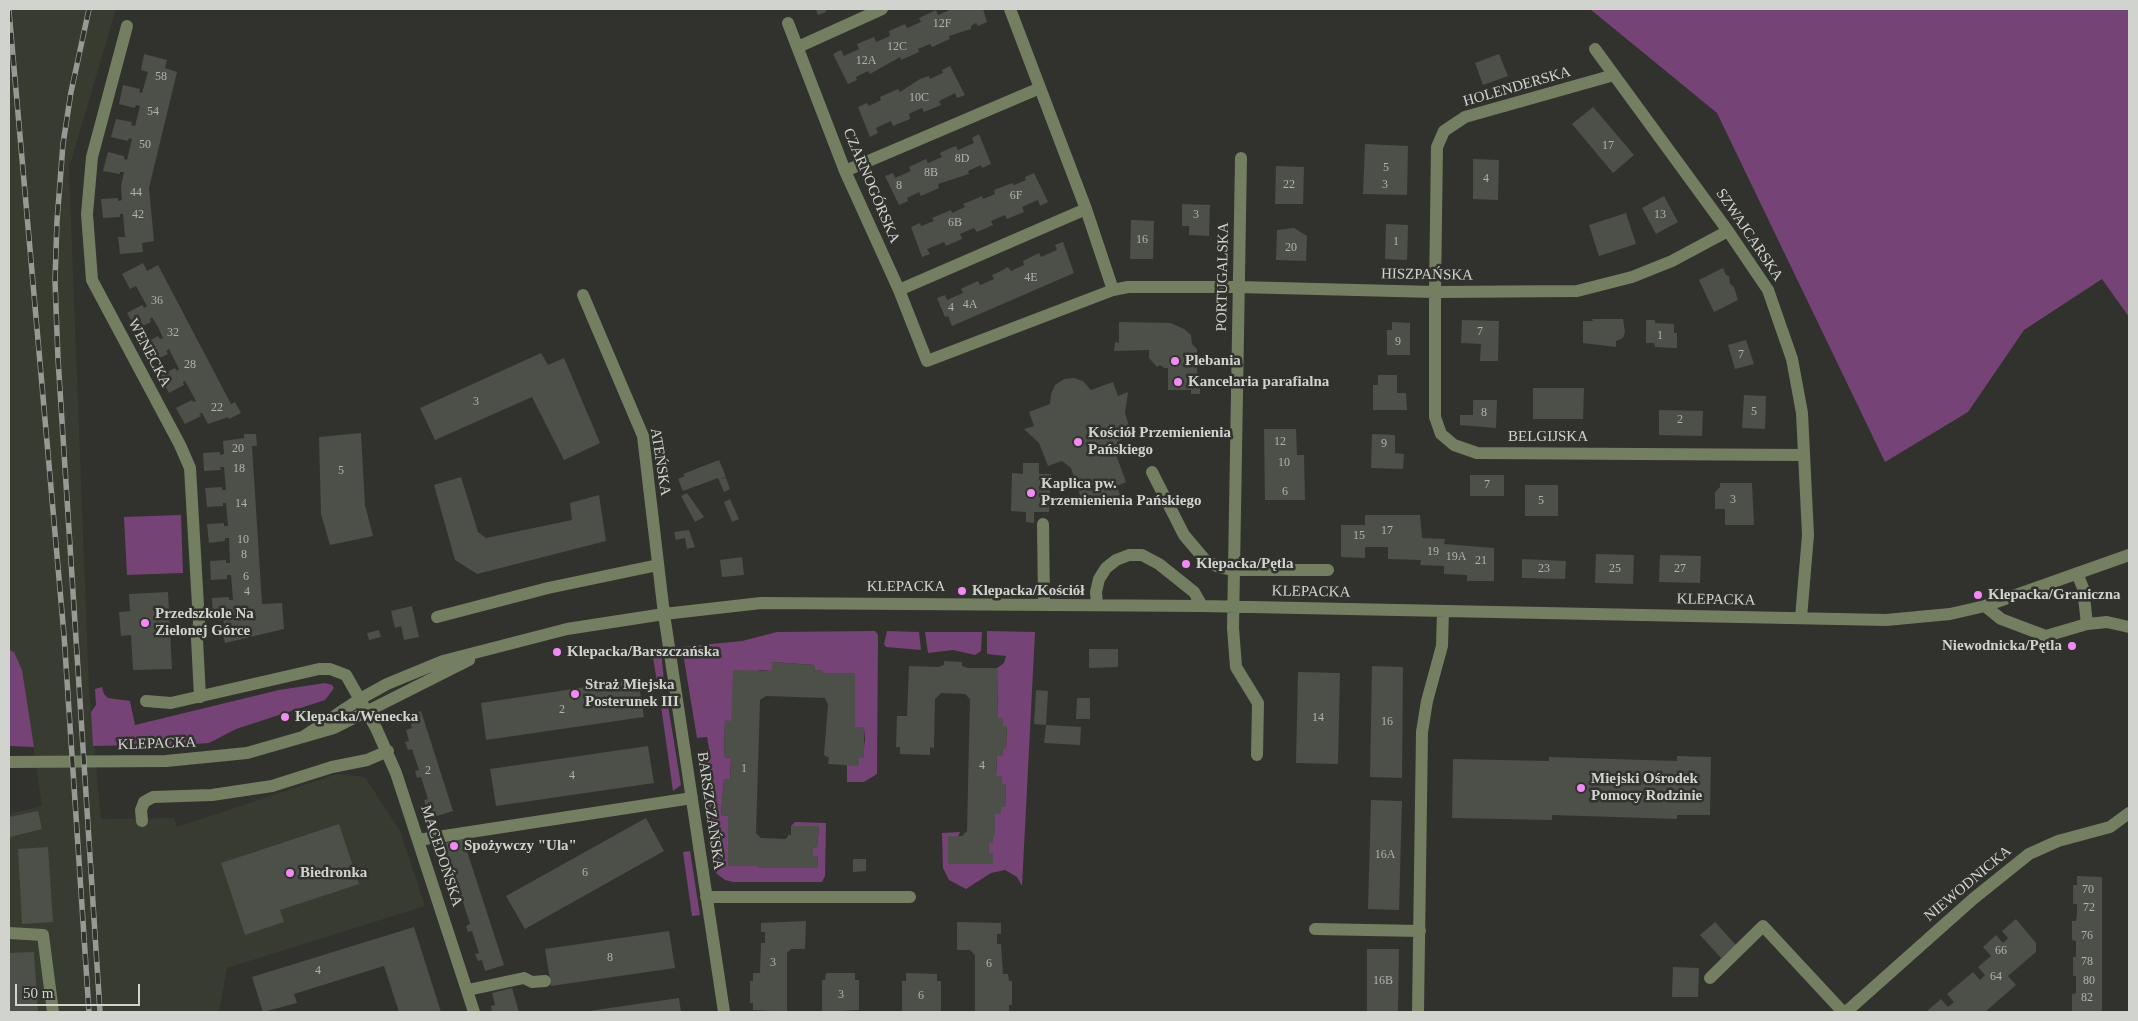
<!DOCTYPE html>
<meta charset="utf-8">
<style>
body{margin:0}
#map{position:relative;width:2138px;height:1021px;overflow:hidden;background:#31322d;font-family:"Times New Roman",serif}
canvas{display:block}
.frame{position:absolute;inset:0;border:10px solid #d1d3cf;pointer-events:none}
.scale{position:absolute;left:15px;top:984px;width:125px;height:22px;box-sizing:border-box;border:2px solid #d1d3cf;border-top:0;padding-left:6px;font-size:15px;line-height:18px;white-space:nowrap;color:#d1d3cf;-webkit-text-stroke:4px #31322d;paint-order:stroke}
</style>
<div id="map">
<canvas width="2138" height="1021"></canvas>
<div class="frame"></div>
<div class="scale">50 m</div>
</div>
<script>
const ctx = document.querySelector('canvas').getContext('2d');
ctx.lineJoin = 'round';
function paint(path, color) { ctx.fillStyle = color; ctx.fill(path, 'evenodd'); }
const toPath = rows => new Path2D(rows.map(r => 'M' + r).join(''));
function stroke(path, color, width, dash) { ctx.strokeStyle = color; ctx.lineWidth = width; ctx.lineCap = dash ? 'butt' : 'round'; ctx.setLineDash(dash || []); ctx.stroke(path); }
function drawText(font, color, halo, rows, align = 'center') {
  ctx.font = font + ' "Times New Roman",serif'; ctx.lineWidth = 5; ctx.setLineDash([]); ctx.textBaseline = 'middle'; ctx.strokeStyle = halo; ctx.fillStyle = color; for (const [text, x, y, turn = 0] of rows) {
    ctx.save(); ctx.translate(x, y); ctx.rotate((+turn || 0) * Math.PI / 180); ctx.textAlign = isNaN(turn) ? turn : align; if (halo) ctx.strokeText(text, 0, 0); ctx.fillText(text, 0, 0); ctx.restore();
  }
}
const built = toPath([
 [9,9,116,9,69,168,89,688,101,819,174,818,177,827,337,774,365,777,400,831,425,906,227,968,219,1012,9,1012,9,814,42,806,33,745,9,746]
]);
const green = toPath([
 [1590,9,2129,9,2129,317,2102,279,2024,330,1968,412,1885,462,1717,113],
 [181,515,183,573,127,575,124,517],
 [875,631,878,635,877,774,864,782,847,782,847,765,859,765,859,758,863,758,865,739,864,728,855,727,855,673,823,673,823,671,815,670,815,665,772,662,772,671,759,670,731,721,725,721,724,757,731,758,730,779,724,779,721,815,728,816,728,865,757,866,758,868,817,868,818,857,813,856,813,848,817,847,819,826,791,826,795,822,826,823,825,876,822,882,733,882,725,880,716,873,699,756,710,754,707,737,697,738,682,647,742,641,777,632],
 [887,631,919,632,921,650,886,647,884,644],
 [987,631,1035,632,1022,886,1017,877,1005,870,991,873,966,889,949,880,943,868,942,833,960,832,948,864,963,864,993,853,989,853,989,843,993,843,993,835,995,834,995,814,1001,814,1001,807,1005,806,1006,784,1002,784,1002,776,996,776,997,756,1002,756,1003,749,1006,748,1007,727,1003,726,1003,718,998,718,997,668,1004,663,1006,656,987,654],
 [925,632,982,632,981,651,975,655,953,650,928,653],
 [9,650,14,652,22,670,34,747,9,746],
 [661,650,664,681,657,682,652,651],
 [325,683,332,685,334,688,325,700,236,729,209,743,140,748,139,745,93,746,91,712,96,705,95,689,102,687,104,694,108,698,130,701,135,725,279,690],
 [668,705,681,785,673,791,661,706],
 [690,851,700,915,692,916,683,852]
]);
const building = toPath([
 [816,9,825,9,826,12,818,15],
 [952,9,983,9,987,22,978,26,976,23,971,26,971,29,949,36,950,39,932,47,930,44,918,49,919,52,901,60,900,57,870,74,868,71,856,77,857,80,848,84,833,54,841,50,844,56,859,49,857,44,874,37,876,42,890,36,889,31,905,24,907,28,921,22,919,18,936,10,938,15],
 [144,54,167,60,165,68,177,72,149,188,154,241,142,243,143,252,120,254,118,237,125,237,123,214,120,214,120,217,103,218,101,199,118,198,118,201,122,200,121,186,124,172,120,172,120,174,103,171,108,152,124,156,124,159,127,160,132,139,129,138,128,141,111,137,116,119,132,122,131,125,135,126,140,106,136,105,135,108,119,104,123,85,140,89,139,92,142,93,148,72,141,70],
 [1499,54,1508,76,1483,85,1475,63],
 [950,66,965,95,957,98,955,93,939,101,941,105,924,112,922,108,915,111,909,114,910,119,893,126,891,121,876,128,878,133,870,137,858,107,867,103,869,106,881,100,880,97,898,89,900,92,920,79,929,76,930,79,943,73,942,70],
 [1593,107,1634,155,1613,173,1572,124],
 [979,134,991,164,982,168,981,165,968,171,969,174,938,184,939,188,921,196,919,192,907,198,908,201,899,205,885,176,893,173,895,178,911,171,909,167,926,159,928,163,942,157,940,153,948,149,956,146,958,150,974,143,972,138],
 [1365,144,1408,146,1407,195,1363,194],
 [1473,159,1499,160,1498,200,1473,199],
 [1276,166,1304,167,1303,204,1275,204],
 [1034,173,1048,202,1040,206,1038,200,1022,207,1024,212,1007,219,1005,215,991,221,993,225,984,229,977,232,974,228,960,234,962,239,946,246,944,242,927,249,930,254,922,257,911,227,920,223,921,226,934,221,932,218,951,210,952,213,965,207,963,204,973,200,982,196,983,199,995,194,994,190,1012,183,1014,185,1026,180,1025,177],
 [1664,196,1678,222,1656,234,1642,208],
 [1182,204,1210,205,1209,236,1189,235,1189,226,1182,226],
 [1626,213,1636,244,1599,256,1589,225],
 [1131,220,1154,221,1153,259,1130,259],
 [1386,224,1408,225,1407,260,1385,259],
 [1294,228,1307,236,1306,261,1276,260,1277,230],
 [1063,242,1074,273,952,326,948,316,945,317,937,298,945,295,947,300,963,293,961,289,967,286,978,281,980,285,994,279,992,275,999,272,1008,267,1011,271,1024,265,1023,261,1039,253,1041,257,1057,250,1055,245],
 [143,263,147,271,158,265,231,404,235,402,241,413,229,419,228,417,208,424,202,413,199,414,201,416,185,424,176,408,192,400,193,402,196,401,185,381,183,382,184,385,169,393,160,376,175,368,177,371,179,369,169,349,166,351,168,354,153,361,143,344,158,336,160,339,163,338,158,327,152,317,150,319,151,322,136,329,127,313,142,305,144,308,147,306,136,286,130,289,122,274],
 [1723,268,1726,275,1729,276,1730,284,1734,287,1738,300,1714,312,1699,280],
 [1592,319,1623,319,1625,332,1623,338,1616,341,1616,347,1583,343,1583,321,1593,321],
 [1462,320,1499,321,1498,361,1480,361,1481,344,1461,343],
 [1646,320,1655,320,1655,323,1674,324,1674,333,1677,333,1677,348,1655,347,1654,343,1646,343],
 [1119,322,1171,323,1184,329,1191,335,1192,344,1197,349,1197,380,1200,380,1200,394,1191,394,1191,390,1168,390,1168,368,1164,368,1160,365,1157,367,1149,358,1149,350,1114,351,1115,342,1119,343],
 [1392,322,1410,323,1410,355,1387,355,1387,330,1392,330],
 [1746,340,1754,364,1735,369,1728,345],
 [541,353,548,365,564,358,600,443,564,460,532,397,435,440,420,408],
 [1378,375,1397,375,1397,393,1406,393,1407,410,1373,410,1373,385,1378,385],
 [1074,378,1083,381,1091,390,1113,382,1118,396,1128,392,1125,413,1132,436,1118,441,1115,452,1126,482,1117,486,1120,495,1094,504,1091,495,1081,498,1071,468,1062,461,1048,466,1039,443,1024,429,1034,426,1029,412,1050,404,1051,394,1055,385,1064,379],
 [1533,388,1584,388,1583,419,1533,419],
 [1744,395,1766,396,1765,429,1742,428],
 [1473,400,1497,400,1496,428,1460,425,1460,415,1473,415],
 [1659,410,1703,411,1702,436,1659,435],
 [1264,429,1296,429,1297,455,1304,455,1305,500,1265,500],
 [361,433,365,505,373,536,330,545,321,514,319,437],
 [244,434,256,434,257,446,252,446,262,604,282,603,284,629,225,643,221,627,225,626,223,620,219,621,219,617,213,617,212,598,229,597,229,600,233,600,231,575,227,575,227,579,211,580,210,561,226,560,226,563,230,563,229,538,225,538,225,541,209,543,207,524,224,523,224,526,228,526,226,503,223,503,223,506,207,507,205,488,222,487,222,490,226,490,224,467,220,467,221,470,204,471,203,453,220,452,220,455,224,454,223,441,244,438],
 [1372,434,1395,435,1395,453,1404,454,1403,469,1371,468],
 [719,460,726,477,720,479,726,478,730,489,724,492,718,478,683,491,678,479,685,476,683,474],
 [1023,463,1039,463,1039,474,1051,474,1049,512,1034,512,1034,523,1026,522,1026,512,1011,511,1012,473,1023,474],
 [1470,475,1504,475,1504,496,1470,496],
 [461,477,478,532,486,538,572,520,570,503,599,495,606,541,477,574,455,560,434,485],
 [1720,483,1752,483,1754,525,1725,525,1725,509,1715,509,1715,492,1720,487],
 [1525,485,1558,485,1558,516,1525,516],
 [687,493,704,517,695,522,681,496],
 [730,499,739,519,732,522,724,502],
 [1365,515,1420,515,1422,538,1445,539,1444,544,1494,548,1494,581,1467,581,1467,575,1444,574,1444,566,1420,565,1421,560,1388,559,1388,547,1365,547,1365,558,1341,557,1341,525,1365,525],
 [689,530,695,547,687,549,685,538,676,540,674,532],
 [1596,554,1634,555,1633,584,1595,583],
 [1660,555,1701,556,1700,583,1659,582],
 [742,557,744,575,722,577,720,560],
 [1522,559,1566,561,1565,579,1522,578],
 [168,592,172,669,133,670,131,635,121,636,119,612,130,611,129,594],
 [412,606,419,637,404,640,401,626,395,628,391,611],
 [379,630,381,637,369,640,367,633],
 [1089,649,1118,649,1118,667,1089,668],
 [944,661,962,662,962,666,968,668,997,668,998,718,1003,718,1003,726,1007,726,1006,749,1003,749,1002,756,997,756,996,776,1002,776,1002,784,1006,784,1005,807,1001,807,1001,814,995,814,995,835,993,835,993,843,989,843,989,853,993,853,993,864,948,864,948,836,962,836,967,831,970,699,965,694,941,693,935,699,934,748,930,747,930,755,900,754,900,747,896,747,897,716,907,716,909,666,938,667,944,665],
 [772,662,815,665,815,670,823,671,823,673,855,673,855,727,864,727,864,758,859,758,859,766,828,764,829,758,824,755,828,705,825,698,766,696,760,700,756,833,761,838,786,839,789,834,791,836,791,826,819,826,817,847,813,848,813,856,818,856,817,868,757,868,757,866,728,866,728,816,721,815,724,779,730,779,731,758,724,757,725,720,731,721,733,670,772,671],
 [1372,666,1403,667,1402,778,1370,777],
 [1298,672,1340,673,1338,764,1296,763],
 [638,679,644,717,486,740,481,703],
 [1036,690,1048,691,1046,725,1034,724],
 [1077,698,1090,698,1090,719,1076,719],
 [421,711,453,811,434,817,431,806,426,807,424,800,428,799,421,777,417,778,415,771,419,770,412,749,408,750,405,742,409,741,406,730,412,728,408,715],
 [1046,725,1081,727,1080,745,1044,743],
 [648,746,654,783,496,806,490,769],
 [1677,756,1711,757,1710,815,1677,815,1677,819,1552,815,1552,820,1452,818,1453,759,1549,761,1549,757,1677,761],
 [1371,800,1402,801,1399,910,1368,909],
 [38,811,42,829,10,837,9,817],
 [646,818,664,851,525,929,506,896],
 [339,824,359,884,280,910,284,922,245,935,221,863],
 [463,839,504,965,485,971,482,960,478,961,475,954,479,953,472,931,468,932,466,926,470,924,463,902,459,904,456,897,461,895,454,874,449,875,447,868,451,866,448,856,441,848,444,843],
 [48,847,53,922,22,924,18,849],
 [853,859,866,859,866,871,853,872],
 [2077,876,2102,877,2102,1012,2072,1012,2072,994,2076,993,2076,976,2073,976,2073,957,2076,957,2076,941,2072,940,2072,921,2076,921,2077,913,2077,904,2073,904,2073,885,2077,885],
 [2016,919,2036,943,2036,952,2008,976,2016,985,1985,1012,1926,1012,1941,999,1948,1007,1954,1002,1947,994,1973,972,1980,980,1985,975,1978,967,1991,956,1983,947,1996,935,2003,943,2008,938,2002,931],
 [806,921,805,949,791,949,787,953,787,1012,753,1010,753,1003,750,1003,750,981,753,981,753,973,760,973,761,943,765,943,765,932,761,932,761,923],
 [957,922,1001,923,1001,934,997,934,997,944,1001,944,1003,974,1008,974,1009,981,1012,981,1012,1005,1009,1005,1009,1012,975,1012,975,955,970,950,957,950],
 [1715,922,1736,945,1721,958,1700,935],
 [414,927,441,1012,399,1012,384,966,294,994,297,1003,263,1012,252,977],
 [669,931,675,968,551,986,545,949],
 [1367,949,1399,949,1398,1012,1367,1012],
 [34,952,38,1012,9,1012,9,953],
 [1673,967,1699,968,1698,997,1672,997],
 [826,973,855,973,855,980,859,980,859,1010,822,1012,822,980,825,980],
 [906,973,937,974,937,981,941,981,941,1012,902,1011,902,981,906,981],
 [512,988,519,1012,492,1012,491,1006,495,1005,492,993],
 [679,998,681,1012,590,1012,589,1011]
]);
const minor = toPath([
 [1010,9,1086,209,1113,290],
 [788,23,845,171,899,290,927,361,1113,290,1128,287,1238,287,1435,292,1577,291,1632,277,1672,261,1728,231],
 [127,26,92,157,87,214,92,280,180,445,190,468,199,623,197,639,200,697],
 [798,47,882,9],
 [1595,49,1728,231,1768,290,1792,359,1802,413,1808,535,1801,618],
 [1614,75,1465,117,1444,131,1437,147,1435,292,1435,417,1441,434,1454,445,1477,453,1803,455],
 [1241,158,1233,628,1236,667,1258,703,1257,755],
 [845,171,1040,88],
 [899,290,1086,209],
 [583,295,643,436,664,614,724,1012],
 [1152,472,1184,535,1206,561,1219,567,1234,570,1328,570],
 [1043,524,1044,604],
 [2077,573,2083,588,2087,624],
 [1097,605,1096,592,1099,579,1106,568,1116,560,1129,555,1142,555,1159,564,1194,592,1202,606],
 [1985,606,2001,619,2046,636,2087,624,2107,622,2129,627],
 [437,617,548,588,658,565],
 [146,701,171,703,319,669,330,669,346,675,376,728,396,773,474,1012],
 [303,737,360,699,387,684,443,661,567,629,664,614,761,603,1202,606,1886,620,1950,614,1985,606,2129,555],
 [9,762,166,761,247,753,334,728,469,660],
 [142,821,141,810,144,802,153,797,212,795,272,786,332,767,367,760,388,751],
 [418,840,692,798],
 [706,897,910,897],
 [1315,929,1420,931],
 [9,933,43,935,53,1012],
 [1710,978,1763,926,1843,1012],
 [468,990,524,978,532,982,545,981],
 [1418,1012,1422,732,1427,701,1442,646,1443,611],
 [1846,1012,1973,899,2029,854,2058,841,2110,827,2129,813]
]);
const rail = toPath([
 [89,9,71,92,63,144,57,221,55,281,58,359,100,1012],
 [9,11,64,635,89,1012]
]);
const markers = [
 [1175,361,5,"#f28af3"],
 [1178,382,5,"#f28af3"],
 [1078,442,5,"#f28af3"],
 [1031,493,5,"#f28af3"],
 [1186,564,5,"#f28af3"],
 [962,591,5,"#f28af3"],
 [1978,595,5,"#f28af3"],
 [145,623,5,"#f28af3"],
 [2072,646,5,"#f28af3"],
 [557,652,5,"#f28af3"],
 [575,694,5,"#f28af3"],
 [285,717,5,"#f28af3"],
 [1581,788,5,"#f28af3"],
 [454,846,5,"#f28af3"],
 [290,873,5,"#f28af3"]
];
const numberNames = [
 ["12F",942,24],
 ["12C",897,47],
 ["12A",866,61],
 ["58",161,77],
 ["10C",919,98],
 ["54",153,112],
 ["50",145,145],
 ["17",1608,146],
 ["8D",962,159],
 ["5",1386,168],
 ["8B",931,173],
 ["4",1486,179],
 ["22",1289,185],
 ["3",1385,185],
 ["8",899,186],
 ["44",136,193],
 ["6F",1016,196],
 ["42",138,215],
 ["3",1196,215],
 ["13",1660,215],
 ["6B",955,223],
 ["16",1142,240],
 ["1",1396,242],
 ["20",1291,248],
 ["4E",1031,278],
 ["36",157,301],
 ["4A",970,305],
 ["4",951,308],
 ["7",1480,332],
 ["32",173,333],
 ["1",1660,336],
 ["9",1398,342],
 ["7",1741,355],
 ["28",190,365],
 ["3",476,402],
 ["22",217,408],
 ["5",1754,412],
 ["8",1484,413],
 ["2",1680,420],
 ["12",1280,442],
 ["9",1384,444],
 ["20",238,449],
 ["10",1284,463],
 ["18",239,469],
 ["5",341,471],
 ["7",1487,485],
 ["6",1285,492],
 ["3",1733,500],
 ["5",1541,501],
 ["14",241,504],
 ["17",1387,531],
 ["15",1359,536],
 ["10",243,540],
 ["19",1433,552],
 ["8",244,555],
 ["19A",1456,557],
 ["21",1481,561],
 ["23",1544,569],
 ["25",1615,569],
 ["27",1680,569],
 ["6",246,577],
 ["4",247,592],
 ["2",562,710],
 ["14",1318,718],
 ["16",1387,722],
 ["4",982,766],
 ["1",744,769],
 ["2",428,771],
 ["4",572,776],
 ["16A",1385,855],
 ["6",585,873],
 ["70",2088,890],
 ["72",2089,908],
 ["76",2087,936],
 ["66",2001,951],
 ["8",610,958],
 ["78",2087,962],
 ["3",773,963],
 ["6",989,964],
 ["4",318,971],
 ["64",1996,977],
 ["16B",1383,981],
 ["80",2089,981],
 ["3",841,995],
 ["6",921,996],
 ["82",2087,998]
];
const streetNames = [
 ["HOLENDERSKA",1517,87,-16],
 ["CZARNOGÓRSKA",871,186,67],
 ["SZWAJCARSKA",1749,235,56],
 ["HISZPAŃSKA",1427,275,1],
 ["PORTUGALSKA",1223,277,-89],
 ["WENECKA",149,353,62],
 ["BELGIJSKA",1548,437],
 ["ATEŃSKA",660,462,81],
 ["KLEPACKA",906,587],
 ["KLEPACKA",1311,592,1],
 ["KLEPACKA",1716,600,1],
 ["KLEPACKA",157,744,-2],
 ["BARSZCZAŃSKA",710,811,82],
 ["MACEDOŃSKA",441,856,72],
 ["NIEWODNICKA",1968,884,-40]
];
const poiNames = [
 ["Plebania",1185,361],
 ["Kancelaria parafialna",1188,382],
 ["Kościół Przemienienia",1088,433],
 ["Pańskiego",1088,450],
 ["Kaplica pw.",1041,484],
 ["Przemienienia Pańskiego",1041,501],
 ["Klepacka/Pętla",1196,564],
 ["Klepacka/Kościół",972,591],
 ["Klepacka/Graniczna",1988,595],
 ["Przedszkole Na",155,614],
 ["Zielonej Górce",155,631],
 ["Niewodnicka/Pętla",2062,646,"right"],
 ["Klepacka/Barszczańska",567,652],
 ["Straż Miejska",585,685],
 ["Posterunek III",585,702],
 ["Klepacka/Wenecka",295,717],
 ["Miejski Ośrodek",1591,779],
 ["Pomocy Rodzinie",1591,796],
 ["Spożywczy \"Ula\"",464,846],
 ["Biedronka",300,873]
];
paint(built, '#373b30');
paint(green, '#764376');
paint(building, '#4d4f49');
stroke(minor, '#747e60', 12);
stroke(rail, '#979994', 5.5);
stroke(rail, '#31322d', 4, [11]);
for (const [x, y, r, color] of markers) { const dot = new Path2D(); dot.arc(x, y, r, 0, 2 * Math.PI); ctx.fillStyle = color; ctx.fill(dot); stroke(dot, '#31322d', 2); }
drawText('12px', '#b0b2ae', null, numberNames);
drawText('15px', '#d1d3cf', '#31322d', streetNames);
drawText('bold 15px', '#d1d3cf', '#31322d', poiNames, 'left');
</script>
